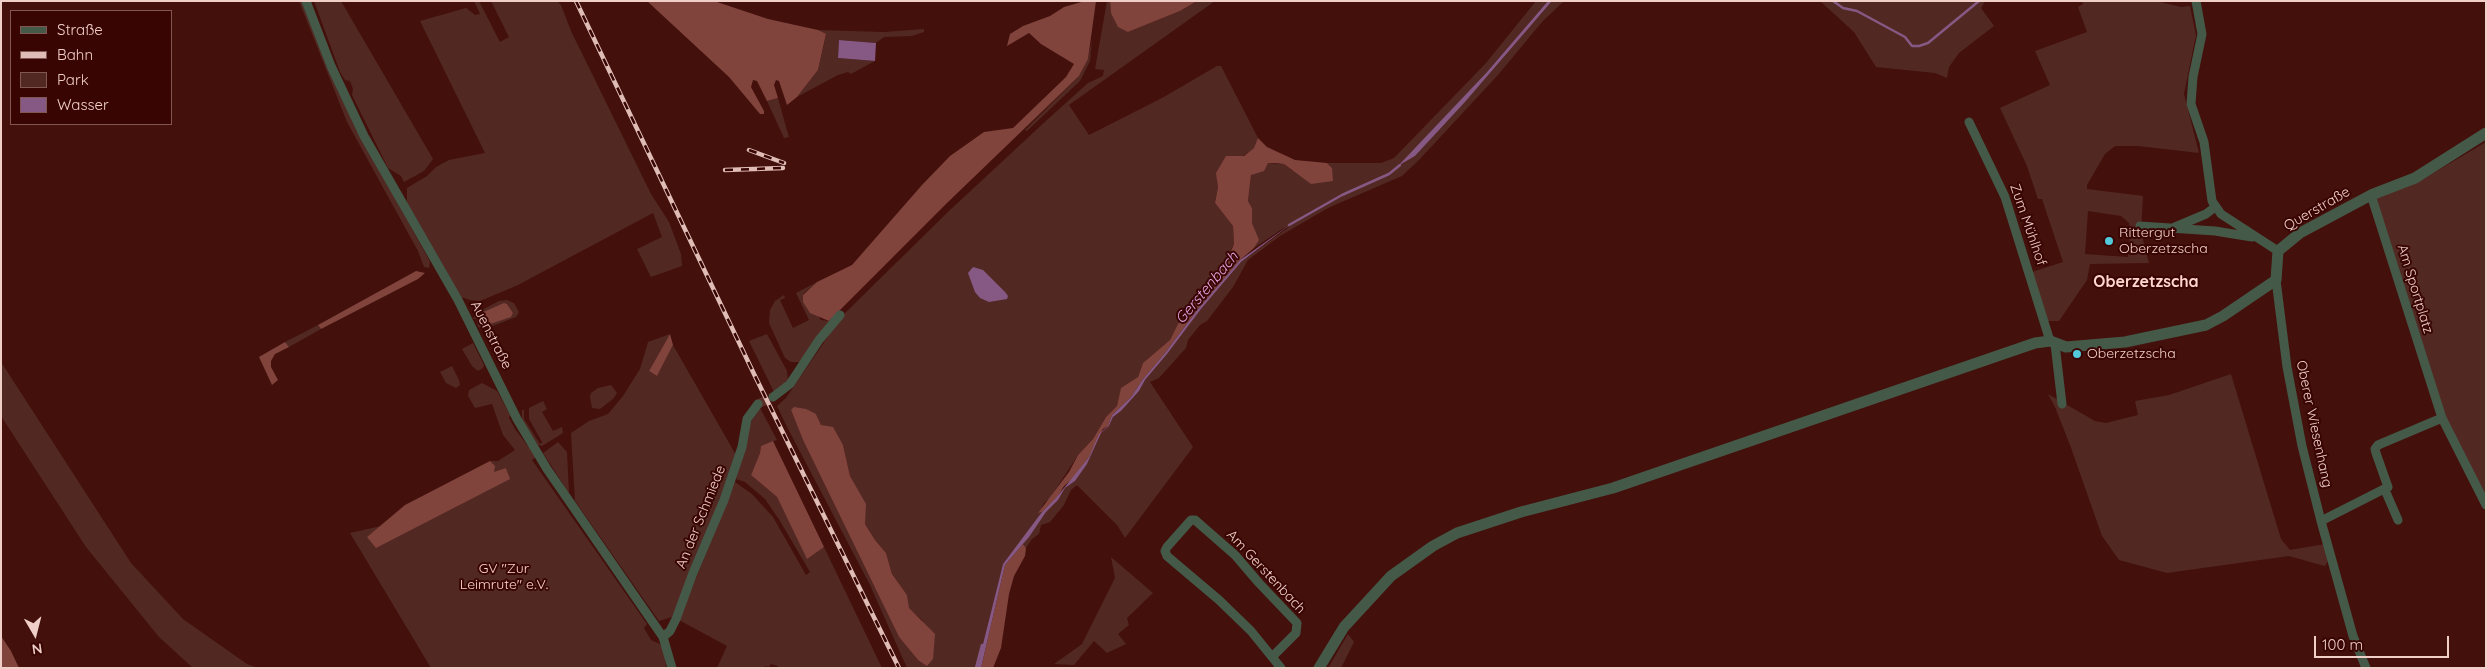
<!DOCTYPE html>
<meta charset="utf-8">
<style>
body{margin:0}
#map{position:relative;width:2487px;height:669px;overflow:hidden;background:#43100c;font-family:Quicksand,sans-serif}
canvas{display:block}
.frame{position:absolute;inset:0;border:2px solid #f1cfc9;pointer-events:none}
.legend{position:absolute;left:10px;top:10px;width:162px;height:115px;box-sizing:border-box;background:#380503;border:1px solid #825652;margin:0;padding:6px 9px;list-style:none;font-size:15px;color:#f1cfc9}
.legend li{display:flex;align-items:center;gap:10px;height:25px}
.legend b{width:25px;border:1px solid #825652}
.north{position:absolute;left:10px;top:609px;width:50px;height:50px;-webkit-text-stroke:4px #380503;paint-order:stroke;rotate:172deg;font-size:14px;font-weight:700;line-height:20px;text-align:center;color:#f1cfc9}
.north::after{content:'';display:block;margin:auto;width:18px;height:22px;background:#f1cfc9;clip-path:polygon(50% 0,100% 100%,50% 72%,0 100%)}
.scale{position:absolute;left:2314px;top:636px;width:135px;height:22px;box-sizing:border-box;border:2px solid #f1cfc9;border-top:0;padding-left:6px;font-size:15px;line-height:18px;white-space:nowrap;color:#f1cfc9;-webkit-text-stroke:4px #380503;paint-order:stroke}
</style>
<div id="map">
<canvas width="2487" height="669"></canvas>
<div class="frame"></div>
<ul class="legend">
<li><b style="height:6px;background:#455948"></b>Straße</li>
<li><b style="height:6px;background:#dfbcb6"></b>Bahn</li>
<li><b style="height:14px;background:#522823"></b>Park</li>
<li><b style="height:14px;background:#855983"></b>Wasser</li>
</ul>
<div class="north">N</div>
<div class="scale">100 m</div>
</div>
<script>
const ctx = document.querySelector('canvas').getContext('2d');
ctx.lineJoin = 'round';
function paint(path, color) { ctx.fillStyle = color; ctx.fill(path, 'evenodd'); }
const toPath = rows => new Path2D(rows.map(r => 'M' + r).join(''));
function stroke(path, color, width, dash) { ctx.strokeStyle = color; ctx.lineWidth = width; ctx.lineCap = dash ? 'butt' : 'round'; ctx.setLineDash(dash || []); ctx.stroke(path); }
function drawText(font, color, halo, rows, align = 'center') {
  ctx.font = font + ' Quicksand,sans-serif'; ctx.lineWidth = 4; ctx.setLineDash([]); ctx.textBaseline = 'middle'; ctx.strokeStyle = halo; ctx.fillStyle = color; for (const [text, x, y, turn = 0] of rows) {
    ctx.save(); ctx.translate(x, y); ctx.rotate((+turn || 0) * Math.PI / 180); ctx.textAlign = isNaN(turn) ? turn : align; if (halo) ctx.strokeText(text, 0, 0); ctx.fillText(text, 0, 0); ctx.restore();
  }
}
const green = toPath([
 [299,1,302,1,326,65,357,131,427,256,430,262,429,268,424,267,418,251,347,122],
 [314,1,341,1,433,159,424,171,404,182,401,176,388,168,352,95,353,89,350,81,345,80,340,72],
 [474,1,479,1,500,42,509,37,491,1,557,1,561,5,571,31,651,194,669,222,681,254,682,266,651,277,637,249,662,237,653,213,518,285,480,301,470,300,461,297,407,203,407,188,427,176,436,167,449,160,485,153,420,21,466,8,475,15,480,14],
 [1107,1,1110,1,1111,13,1128,32,1180,11,1197,1,1215,1,1069,105,1089,135,1162,98,1217,66,1221,66,1258,138,1255,148,1217,173,1218,187,1215,203,1233,226,1234,244,1217,278,1204,294,1186,308,1170,340,1143,363,1138,377,1122,388,1117,406,1106,417,1093,439,1078,455,1050,498,1044,503,1039,513,1042,512,1035,524,1003,564,977,668,907,668,870,585,787,427,777,406,786,398,842,316,950,210,1048,119,1088,83,1103,76,1104,70,1095,69],
 [791,410,816,414,821,425,843,445,850,476,865,504,865,524,875,540,886,553,892,574,907,595,908,608,922,620,933,651,933,659,918,660,899,637,803,440],
 [1536,1,1548,1,1487,72,1400,165,1415,156,1465,102,1552,1,1564,1,1542,22,1498,75,1419,160,1402,176,1328,208,1280,236,1248,260,1233,287,1207,321,1200,325,1188,340,1186,348,1159,378,1150,382,1193,447,1125,538,1117,525,1077,485,1071,490,1064,505,1050,522,1041,525,1039,534,1032,539,1026,548,1023,544,1046,512,1058,500,1065,488,1075,481,1087,464,1101,433,1109,426,1113,417,1121,411,1139,391,1145,380,1167,354,1201,309,1241,262,1289,227,1282,229,1254,248,1258,240,1252,223,1252,208,1248,201,1251,175,1268,163,1284,164,1293,171,1332,168,1327,163,1381,163,1394,158,1486,63],
 [1820,1,1985,1,1981,8,1994,26,1959,53,1949,67,1947,78,1935,73,1876,67,1854,32],
 [2082,1,2156,1,2181,7,2190,6,2196,35,2184,94,2199,153,2138,146,2115,146,2105,154,2087,185,2087,189,2143,196,2141,232,2149,263,2090,264,2087,280,2059,321,2046,321,2032,272,2063,262,2042,199,2038,199,2027,166,2000,108,2050,85,2035,51,2087,32,2078,7,2083,4],
 [2088,211,2121,216,2129,223,2130,231,2128,257,2085,254],
 [924,29,924,32,912,36,884,37,876,43,839,40,838,58,875,61,851,74,848,72,838,75,797,97,818,70,826,35,818,30,884,32],
 [1092,39,1090,61,1080,81,1027,131,1025,130,1079,76,1088,59],
 [778,98,786,127,789,137,784,138,767,101],
 [2486,142,2486,501,2444,417,2376,198,2425,178],
 [817,282,803,294,821,320,829,321,802,362,791,362,785,358,769,323,770,310,775,301,784,295,785,298,780,300,793,328,809,320,796,293],
 [507,300,514,303,519,312,516,317,485,329,478,327,477,319,473,319,476,313,499,301],
 [507,304,513,313,510,317,484,325],
 [318,325,321,329,289,347,285,342],
 [670,334,649,371,657,376,673,345,736,455,723,495,672,617,659,621,575,501,571,433,589,421,608,414,623,396,640,369,648,342],
 [767,334,787,371,788,380,782,388,774,392,749,341],
 [473,343,484,365,483,368,478,371,472,366,462,349],
 [1,362,131,563,183,619,247,664,258,668,193,668,159,637,86,547,1,416],
 [452,366,459,380,460,385,456,388,446,383,440,372],
 [2231,374,2281,539,2290,550,2325,544,2328,561,2325,566,2321,565,2289,556,2167,573,2119,560,2102,536,2070,445,2055,407,2048,394,2095,421,2106,423,2138,415,2135,401,2169,395],
 [482,383,497,391,510,415,509,418,515,429,536,457,532,460,647,624,644,628,651,640,660,644,665,654,666,668,431,668,350,533,381,526,367,537,508,473,506,468,494,473,494,466,490,461,498,461,515,450,503,435,492,404,475,408,468,396,469,390],
 [611,385,617,393,613,399,600,409,592,408,590,397,591,393,598,388],
 [543,401,547,409,542,412,553,431,562,427,563,433,542,446,538,445,526,426,522,419,522,410,524,410,524,419,540,444,542,442,529,419,529,408],
 [760,408,777,440,761,446,760,453,751,475,777,497,807,558,824,547,882,668,777,668,778,666,771,664,769,667,765,666,764,668,717,668,727,646,679,620,735,482,752,494,773,517,806,575,810,572,780,521,765,499,745,482,736,479,751,422],
 [558,442,567,452,569,493,543,453],
 [1111,557,1153,593,1127,618,1129,625,1118,634,1126,644,1107,653,1094,641,1074,665,1054,664,1082,644,1115,578],
 [1348,634,1354,642,1341,668,1328,668]
]);
const forest = toPath([
 [647,1,714,1,768,19,818,30,826,34,818,70,797,97,787,105,779,81,776,80,774,85,778,98,767,101,757,81,753,80,751,87,764,111,764,114,760,114,729,77],
 [1085,1,1096,1,1088,59,1079,76,947,203,829,321,810,313,803,302,803,295,817,282,852,265,922,185,950,156,984,132,1013,128,1066,77,1074,64,1041,44,1029,33,1007,46,1010,34,1023,26,1050,16,1064,7],
 [1110,1,1197,1,1180,11,1128,32,1118,27,1111,13],
 [1258,138,1267,147,1295,160,1327,163,1332,168,1333,181,1311,184,1284,164,1276,163,1268,163,1264,171,1251,175,1248,201,1252,208,1252,223,1259,240,1254,248,1240,260,1198,309,1165,353,1143,379,1131,397,1112,415,1108,426,1103,429,1089,457,1072,479,1064,486,1057,498,1042,512,1038,513,1069,472,1078,455,1093,439,1106,417,1117,406,1121,388,1138,377,1143,363,1170,340,1186,308,1204,294,1227,261,1234,244,1233,226,1215,203,1218,187,1216,173,1226,156,1244,156,1254,148],
 [416,271,425,273,418,279,321,329,318,325],
 [504,303,507,304,513,313,511,317,484,326,481,324,479,314],
 [670,334,673,345,657,376,649,371],
 [285,342,289,347,275,354,271,361,271,367,278,380,272,385,259,357],
 [794,407,806,409,816,414,821,425,833,427,843,445,850,476,866,504,865,524,875,540,886,553,892,574,907,595,909,608,935,634,933,659,927,666,918,660,899,637,803,440,791,410],
 [773,441,824,547,807,559,777,497,751,475,760,453,761,446],
 [490,461,495,466,494,472,506,468,510,479,376,548,367,537,405,505],
 [1023,544,1026,548,1025,556,1014,576,1009,594,1001,648,993,668,981,668,1005,565],
 [1,636,11,651,19,668,1,668]
]);
const water = toPath([
 [1548,1,1552,1,1465,102,1415,156,1398,166,1487,72],
 [839,40,876,43,875,61,838,58],
 [1291,224,1241,262,1201,309,1167,354,1145,380,1139,391,1121,411,1113,417,1109,426,1101,433,1087,464,1075,481,1065,488,1058,500,1046,512,1029,537,1005,565,981,668,977,668,1003,564,1042,512,1056,498,1089,457,1099,434,1108,426,1112,415,1131,397,1143,379,1165,353,1198,309,1240,260],
 [973,267,983,270,1005,292,1008,296,1007,299,989,302,980,298,975,292,968,273]
]);
const stream = toPath([
 [1833,1,1843,8,1857,11,1905,37,1912,46,1919,46,1928,43,1979,1],
 [1289,225,1342,195,1389,174,1400,165],
 [976,668,982,645]
]);
const minorTunnel = toPath([
 [758,404,773,397]
]);
const minor = toPath([
 [306,1,331,66,364,136,458,300,517,419,547,469,663,637,672,668],
 [2196,1,2202,34,2193,77,2191,104,2204,142,2212,201,2221,214,2278,251],
 [1969,122,2005,197,2050,341],
 [2371,195,2442,418,2486,505],
 [2140,226,2215,231,2252,237],
 [2175,227,2206,214,2215,207],
 [2276,280,2287,367,2302,446,2321,521,2353,636,2366,668],
 [2055,344,2062,404],
 [773,397,790,384,819,340,840,315],
 [2385,490,2398,520],
 [2321,521,2388,487,2376,453,2375,449,2378,445,2442,418],
 [663,637,670,631,676,619,693,573,724,500,742,447,747,419,758,404],
 [1272,657,1296,633,1297,623,1259,583,1235,555,1195,520,1191,520,1167,547,1165,551,1167,556,1219,600,1251,631,1281,668]
]);
const tertiary = toPath([
 [1319,668,1344,627,1391,576,1433,546,1457,533,1521,512,1613,488,2035,343,2050,341,2066,347,2125,342,2206,325,2223,316,2276,280,2278,251,2300,233,2371,195,2415,178,2486,133]
]);
const rail = toPath([
 [576,1,754,374,899,668],
 [749,150,784,163],
 [725,170,783,168]
]);
const markers = [
 [2109,241,5,"#53cadc"],
 [2077,354,5,"#53cadc"]
];
const streetNames = [
 ["Querstraße",2317,209,-30],
 ["Zum Mühlhof",2028,225,71],
 ["Am Sportplatz",2415,289,73],
 ["Auenstraße",491,335,63],
 ["Oberer Wiesenhang",2314,424,78],
 ["An der Schmiede",701,517,-68],
 ["Am Gerstenbach",1266,572,47]
];
const poiNames = [
 ["Rittergut",2119,233],
 ["Oberzetzscha",2119,249],
 ["Oberzetzscha",2087,354]
];
const parkNames = [
 ["GV \"Zur",504,569],
 ["Leimrute\" e.V.",504,585]
];
const waterNames = [
 ["Gerstenbach",1207,288,-50]
];
const quarterNames = [
 ["Oberzetzscha",2146,282]
];
paint(green, '#522823');
paint(forest, '#80443d');
paint(water, '#855983');
stroke(stream, '#855983', 2.5);
stroke(minorTunnel, '#5d2d28', 9, [9, 4.5]);
stroke(minor, '#455948', 9);
stroke(tertiary, '#455948', 11);
stroke(rail, '#dfbcb6', 4.5);
stroke(rail, '#380503', 2.5, [8]);
for (const [x, y, r, color] of markers) { const dot = new Path2D(); dot.arc(x, y, r, 0, 2 * Math.PI); ctx.fillStyle = color; ctx.fill(dot); stroke(dot, '#380503', 2); }
drawText('14px', '#f1cfc9', '#380503', streetNames);
drawText('14px', '#f1cfc9', '#380503', poiNames, 'left');
drawText('14px', '#fed6d0', '#380503', parkNames);
drawText('italic 15px', '#e8a5e4', '#380503', waterNames);
drawText('bold 16px', '#ffd5cf', '#380503', quarterNames);
</script>
